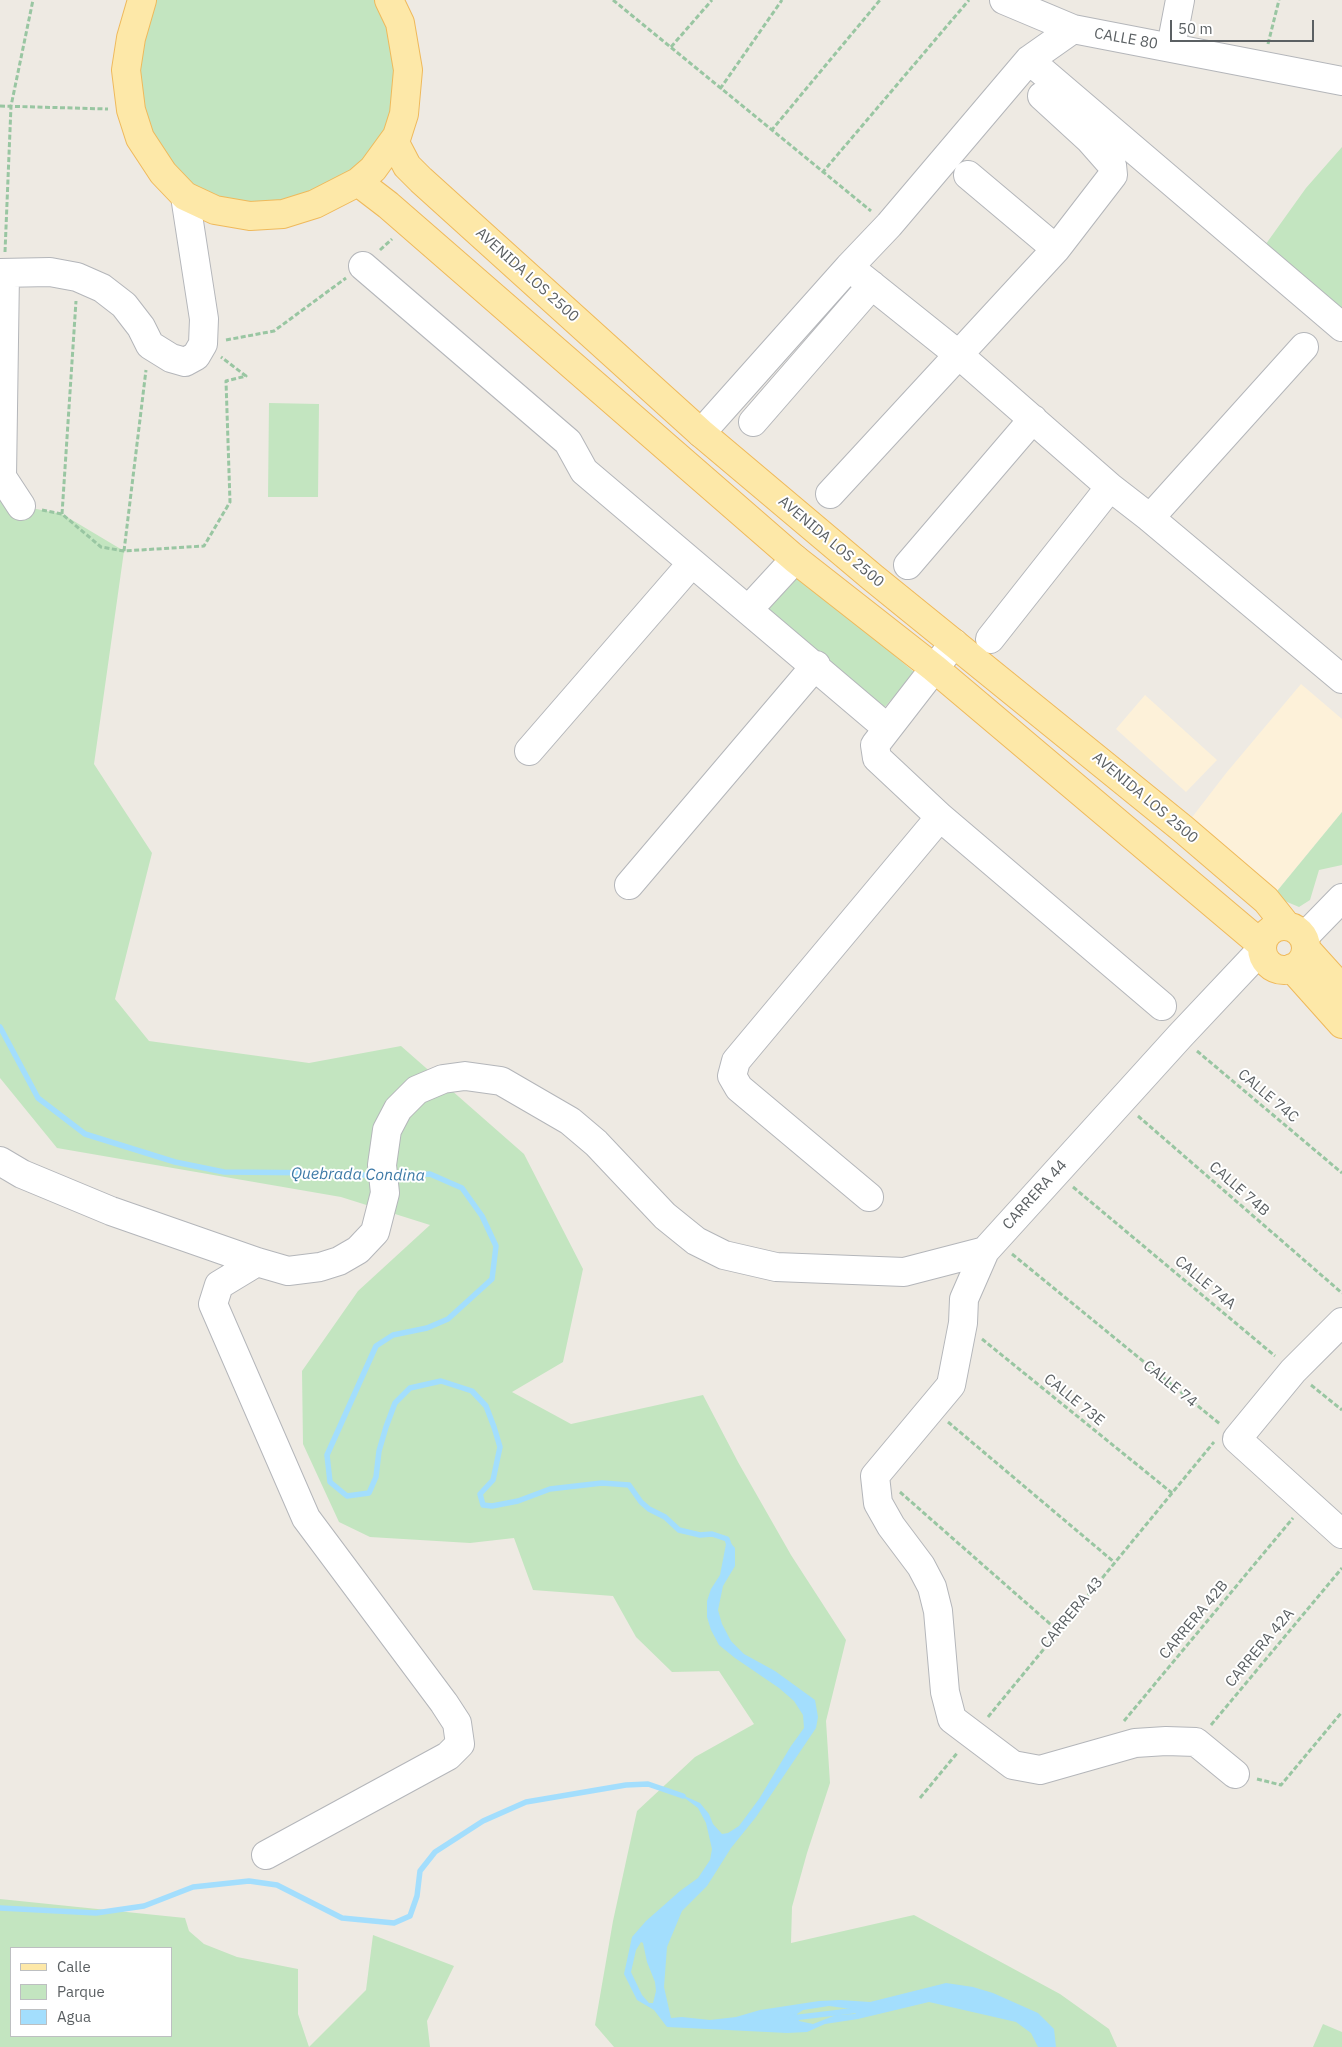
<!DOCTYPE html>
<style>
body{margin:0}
#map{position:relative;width:1342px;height:2047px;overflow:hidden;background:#eeeae3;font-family:"IBM Plex Sans",sans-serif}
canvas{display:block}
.legend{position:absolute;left:10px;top:1947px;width:162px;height:90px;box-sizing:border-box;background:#fff;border:1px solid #bdbfc1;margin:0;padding:6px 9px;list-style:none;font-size:15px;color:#5b6063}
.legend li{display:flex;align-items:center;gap:10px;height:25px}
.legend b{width:25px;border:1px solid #bdbfc1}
.scale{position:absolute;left:1170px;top:20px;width:144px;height:22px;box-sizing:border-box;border:2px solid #5b6063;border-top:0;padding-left:6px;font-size:15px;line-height:18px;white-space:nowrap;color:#5b6063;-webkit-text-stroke:4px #fff;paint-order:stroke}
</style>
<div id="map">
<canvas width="1342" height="2047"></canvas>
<ul class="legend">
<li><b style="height:6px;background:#fde8a8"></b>Calle</li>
<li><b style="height:14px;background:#c3e5c0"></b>Parque</li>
<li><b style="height:14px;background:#a3defd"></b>Agua</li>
</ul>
<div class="scale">50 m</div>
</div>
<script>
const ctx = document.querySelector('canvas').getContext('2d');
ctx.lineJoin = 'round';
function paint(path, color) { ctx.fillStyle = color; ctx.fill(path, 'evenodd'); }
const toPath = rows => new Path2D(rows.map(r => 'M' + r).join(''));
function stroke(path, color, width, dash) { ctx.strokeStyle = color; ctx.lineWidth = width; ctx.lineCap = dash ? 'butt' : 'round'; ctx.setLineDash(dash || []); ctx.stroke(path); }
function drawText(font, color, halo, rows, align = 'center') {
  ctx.font = font + ' "IBM Plex Sans",sans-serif'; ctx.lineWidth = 4; ctx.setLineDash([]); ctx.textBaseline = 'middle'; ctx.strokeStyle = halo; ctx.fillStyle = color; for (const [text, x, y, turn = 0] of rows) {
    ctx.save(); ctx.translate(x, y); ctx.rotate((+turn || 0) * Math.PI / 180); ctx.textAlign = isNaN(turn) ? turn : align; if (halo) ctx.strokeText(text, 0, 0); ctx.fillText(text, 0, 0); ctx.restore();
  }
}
const commercial = toPath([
 [1301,684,1342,719,1342,812,1273,896,1183,829,1227,772],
 [1145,695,1217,760,1186,792,1116,729]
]);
const green = toPath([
 [142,0,389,0,400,23,397,136,315,204,215,210,140,138,131,38],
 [1342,147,1342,327,1258,255,1306,188],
 [269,403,319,404,318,497,268,497],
 [0,477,21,506,62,514,124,551,94,764,152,853,115,999,149,1041,309,1063,401,1046,524,1154,583,1269,563,1362,512,1392,571,1424,703,1395,738,1462,791,1555,846,1640,826,1721,830,1783,807,1853,792,1907,791,1943,914,1915,1060,1994,1109,2029,1117,2047,614,2047,595,2025,613,1921,637,1811,695,1757,754,1724,719,1671,672,1672,636,1637,613,1596,533,1590,514,1538,470,1543,370,1537,339,1522,303,1444,302,1371,358,1291,430,1225,341,1197,57,1148,0,1078],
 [798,572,915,673,883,709,764,613],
 [1342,812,1342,865,1319,870,1310,900,1299,907,1273,896],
 [0,1899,185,1918,189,1931,204,1944,237,1957,298,1969,298,2014,309,2047,366,1990,373,1935,454,1966,427,2021,430,2047,0,2047],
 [11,1948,171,1948,171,2036,11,2036],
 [1323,2024,1342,2032,1342,2047,1313,2047]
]);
const water = toPath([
 [727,1539,735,1548,735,1566,723,1586,718,1610,722,1624,731,1641,744,1654,775,1671,815,1700,818,1717,816,1728,756,1817,731,1848,707,1886,682,1911,667,1947,664,1987,671,2018,682,2017,710,2020,736,2017,760,2010,819,2001,840,2000,870,2002,946,1983,973,1987,993,1993,1038,2013,1054,2029,1056,2047,1038,2047,1031,2033,1016,2022,929,2002,858,2019,825,2024,807,2032,787,2033,667,2027,654,2010,637,2000,624,1974,632,1937,646,1921,680,1891,698,1878,710,1860,712,1849,706,1823,698,1808,678,1793,700,1803,709,1814,713,1824,722,1834,728,1833,739,1826,759,1799,791,1746,804,1728,803,1715,794,1701,779,1688,735,1658,719,1645,711,1630,707,1617,707,1601,711,1589,720,1575],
 [641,1942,643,1943,647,1962,655,1982,656,1991,653,2003,649,2003,642,1995,631,1972,636,1950],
 [829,2006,859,2010,855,2014,836,2015,813,2024,799,2021,797,2014,803,2010]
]);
const stream = toPath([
 [0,1027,38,1098,85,1134,175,1162,224,1172,332,1173,377,1176],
 [391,1177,430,1174,462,1188,482,1216,496,1246,492,1279,448,1319,427,1328,393,1335,376,1346,327,1455,330,1482,347,1496,369,1493,376,1477,379,1451,386,1427,395,1403,410,1388,441,1381,472,1391,486,1406,494,1427,500,1447,493,1480,480,1494,483,1505,492,1506,518,1501,550,1489,602,1483,629,1485,641,1502,649,1509,665,1517,679,1530,700,1535,712,1534,727,1539,729,1545],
 [0,1908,96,1913,144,1906,193,1887,249,1881,277,1885,342,1918,394,1923,410,1916,417,1896,420,1871,435,1852,483,1821,526,1802,626,1785,648,1784,683,1796],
 [792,2018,867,2009]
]);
const path = toPath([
 [613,0,871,211],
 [1268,44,1279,0],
 [671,47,712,0],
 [720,89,782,0],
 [0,106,108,109],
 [771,131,880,0],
 [822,173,969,0],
 [380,250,392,239],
 [5,252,11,106,33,0],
 [226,340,274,331,346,278],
 [42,510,62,514,101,547,124,551,204,546,230,502,226,381,246,376,221,357],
 [62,514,76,301],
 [124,551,146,370],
 [1197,1051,1342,1173],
 [1138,1116,1342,1293],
 [1073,1187,1275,1356],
 [1012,1254,1220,1424],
 [982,1339,1172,1493],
 [1311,1385,1342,1410],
 [948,1422,1114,1562],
 [900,1492,1057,1630],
 [988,1717,1214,1442],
 [1124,1721,1293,1518],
 [1211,1725,1342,1568],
 [1257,1779,1281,1785,1342,1712],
 [920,1798,958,1752]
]);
const minor = toPath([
 [1004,0,1073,29,1342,81],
 [1171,47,1180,0],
 [1029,60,1342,327],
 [968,175,1056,249],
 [363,266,568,442,584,471,887,728],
 [849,267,959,355,1110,487,1150,518,1342,679],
 [0,273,50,272,77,277,102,288,124,305,141,327,150,345,171,358,185,362,196,356,203,344,204,319,185,196],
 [5,273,2,477,21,506],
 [753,422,872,285],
 [701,433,849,267,889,225,1029,60,1073,29],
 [830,494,1056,249,1113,175,1112,165,1090,140,1042,96],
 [1150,518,1304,347],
 [908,565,1033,419],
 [748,610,795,559],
 [990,639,1110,487],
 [529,751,692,563],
 [940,817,1162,1006],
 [629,885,816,665],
 [1304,937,1342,898],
 [0,1161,22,1174,111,1211,257,1262,288,1271,320,1267,339,1261,358,1250,375,1232,385,1193,382,1165,387,1130,398,1109,417,1090,443,1079,465,1076,501,1081,570,1121,596,1143,665,1216,696,1241,724,1255,776,1267,904,1272,985,1251],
 [869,1197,739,1088,732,1076,736,1061,940,817,877,758,875,745,954,643],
 [257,1262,219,1285,213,1304,306,1518,444,1703,457,1723,460,1744,448,1756,266,1855],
 [1342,1322,1293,1371,1237,1439,1342,1534],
 [1235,1774,1196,1742,1166,1741,1135,1743,1040,1770,1013,1765,952,1719,945,1692,938,1611,932,1587,921,1566,891,1526,878,1503,875,1476,951,1385,963,1323,964,1299,985,1251,1180,1036,1261,950]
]);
const major = toPath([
 [142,0,131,38,126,70,131,110,140,138,163,173,185,196,215,210,250,216,283,214,315,204,358,182,373,169,397,136,404,114,408,70,400,23,389,0],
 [394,141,407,166,421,180,701,433,872,577,1183,829,1266,900,1286,925],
 [358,182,388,205,795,559,934,668,1261,944],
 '1262 948a22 22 0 1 1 44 0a22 22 0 1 1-44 0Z',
 [1306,949,1342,989],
 [1292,968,1342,1024]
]);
const streetNames = [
 ["CALLE 80",1126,39,10],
 ["AVENIDA LOS 2500",527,275,42],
 ["AVENIDA LOS 2500",831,542,40],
 ["AVENIDA LOS 2500",1145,798,40],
 ["CALLE 74C",1268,1096,40],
 ["CALLE 74B",1239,1189,41],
 ["CARRERA 44",1035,1195,-48],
 ["CALLE 74A",1205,1283,40],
 ["CALLE 74",1170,1384,39],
 ["CALLE 73E",1074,1400,39],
 ["CARRERA 43",1072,1613,-50],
 ["CARRERA 42B",1194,1620,-50],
 ["CARRERA 42A",1260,1648,-50]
];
const waterNames = [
 ["Quebrada Condina",358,1175,1]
];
paint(commercial, '#fdf1d9');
paint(green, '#c3e5c0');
paint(water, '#a3defd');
stroke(stream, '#a3defd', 5.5);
stroke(minor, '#b4b6ba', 30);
stroke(major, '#efb95b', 30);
stroke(path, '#99c6a2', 3, [5, 2.5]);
stroke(minor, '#fff', 28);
stroke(major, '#fde8a8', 28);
drawText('15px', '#5b6063', '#fff', streetNames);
drawText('italic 16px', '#3e7aa7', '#fff', waterNames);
</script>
